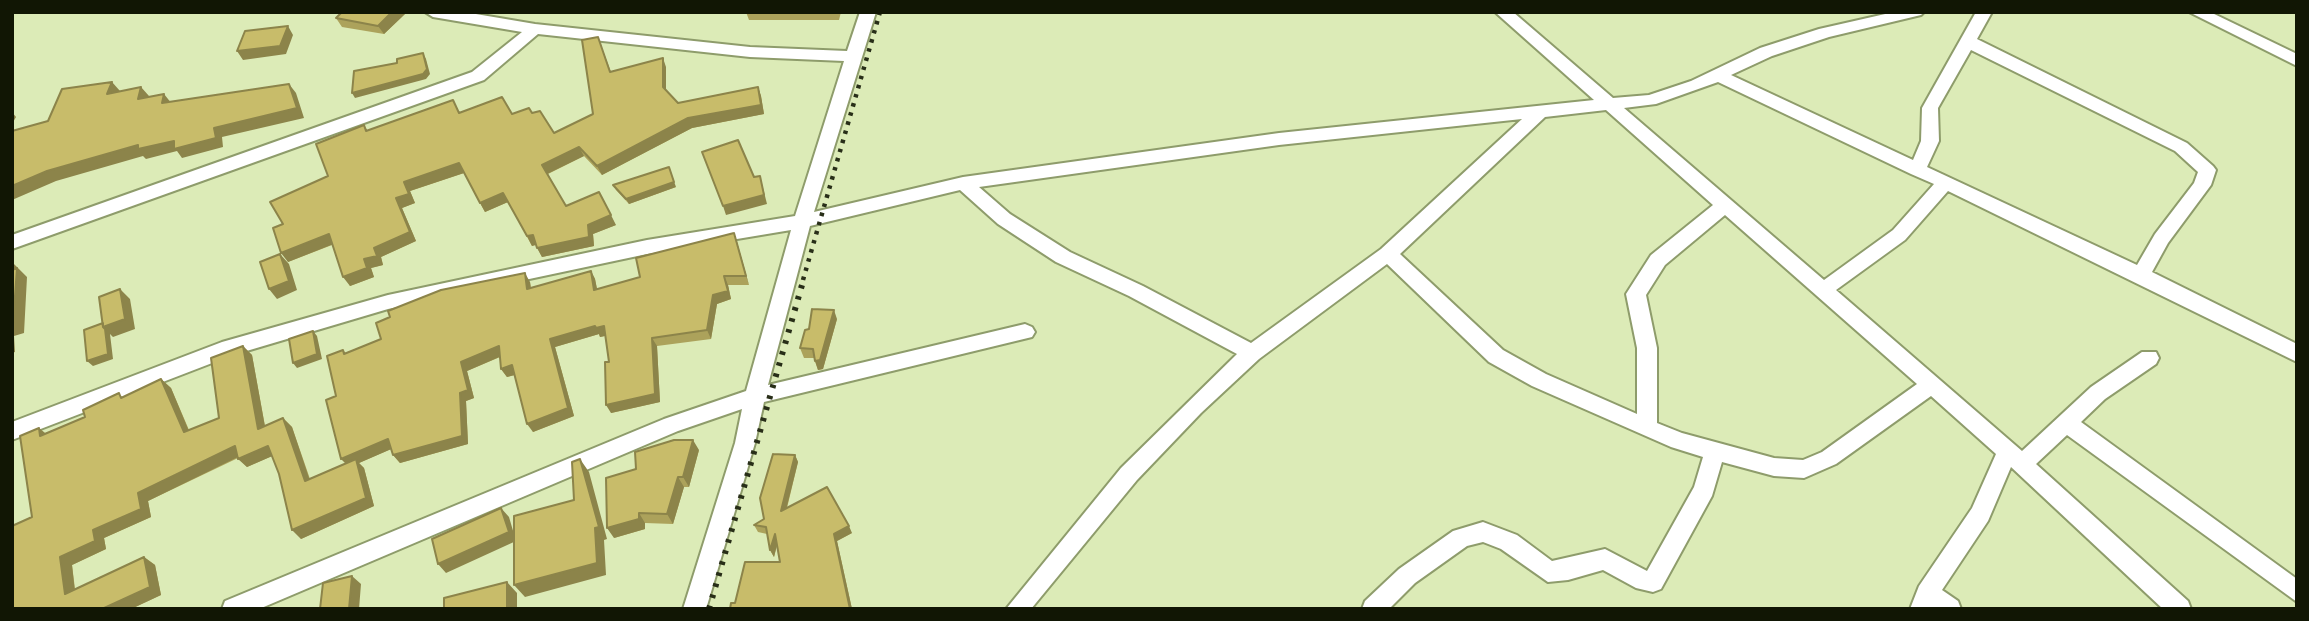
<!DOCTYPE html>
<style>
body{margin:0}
#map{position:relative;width:2309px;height:621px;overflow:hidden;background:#dcebb7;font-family:"DM Sans",sans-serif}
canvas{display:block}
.frame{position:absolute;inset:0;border:14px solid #111604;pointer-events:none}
</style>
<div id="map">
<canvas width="2309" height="621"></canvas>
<div class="frame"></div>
</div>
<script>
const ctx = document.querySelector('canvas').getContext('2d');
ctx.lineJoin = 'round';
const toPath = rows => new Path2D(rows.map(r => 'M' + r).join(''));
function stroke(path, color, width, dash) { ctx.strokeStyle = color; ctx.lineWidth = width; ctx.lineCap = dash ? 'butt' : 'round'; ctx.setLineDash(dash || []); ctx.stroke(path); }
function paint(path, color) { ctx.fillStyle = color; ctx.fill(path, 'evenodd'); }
const minor = toPath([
 [425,12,464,12,535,24,750,47,847,51,860,12,876,12,814,212,963,177,1279,133,1594,100,1495,12,1513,12,1613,98,1649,95,1691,81,1760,48,1819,29,1894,12,1924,12,1921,15,1829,37,1772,56,1731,75,1913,160,1921,141,1922,108,1976,12,1992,12,1977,39,2187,143,2213,166,2216,170,2211,185,2168,243,2152,272,2297,344,2297,362,1948,191,1905,240,1836,290,2022,451,2091,387,2142,352,2156,352,2159,358,2156,364,2105,399,2081,422,2297,579,2297,602,2067,435,2036,464,2188,601,2191,609,2163,609,2011,467,1988,521,1942,590,1958,601,1961,609,1910,609,1919,586,1972,508,1996,454,1931,396,1836,464,1804,478,1774,476,1722,462,1712,496,1661,589,1653,592,1636,588,1603,570,1568,580,1548,582,1501,549,1483,542,1467,546,1415,583,1389,609,1362,609,1365,601,1399,569,1453,531,1483,522,1517,535,1552,561,1605,549,1647,571,1694,487,1703,457,1671,447,1532,386,1489,362,1387,264,1259,359,1201,413,1137,480,1031,609,1006,609,1121,468,1237,354,1129,296,1056,262,998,224,960,190,810,226,768,385,1025,324,1032,327,1035,332,1032,337,764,402,755,443,706,609,683,609,735,443,742,409,678,431,259,609,222,609,225,601,664,419,746,391,791,230,647,254,388,309,233,355,12,440,12,422,222,342,388,295,647,240,795,216,844,61,750,57,538,34,484,80,12,249,12,235,472,72,522,32,433,17,425,12],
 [1971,50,2175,151,2198,172,2194,183,2155,234,2137,265,1927,167,1939,141,1938,108,1971,50],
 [1718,82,1911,174,1934,184,1893,230,1824,280,1624,108,1656,104,1718,82],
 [1606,110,1713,205,1651,255,1626,294,1637,348,1637,414,1546,374,1503,350,1400,254,1545,117,1606,110],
 [1522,119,1381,249,1251,343,1143,286,1070,252,1010,214,979,187,1279,145,1522,119],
 [1725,215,1917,384,1822,452,1803,460,1774,458,1682,433,1657,423,1657,348,1646,295,1665,265,1725,215],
 [2189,12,2210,12,2297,54,2297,66,2189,12]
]);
const railFar1 = toPath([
 [803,280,880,12]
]);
const rail = toPath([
 [709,609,804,278]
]);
const wall = toPath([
 [746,12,841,12,839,20,749,20],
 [405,14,384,34,342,27,336,18],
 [598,37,611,72,666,67,666,91,678,103,758,87,761,96,764,114,692,128,602,175,584,156,548,174,566,206,616,225,593,234,594,246,542,257,536,245,532,246,508,202,485,212,464,173,410,191,415,203,402,208,416,241,381,257,383,265,371,268,374,277,350,286,332,245,288,262,283,224,328,176,364,125,368,131,460,113,512,114,532,113,554,133,593,114],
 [613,185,676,187,629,204,616,190],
 [737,242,749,285,728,285,731,299,717,304,711,339,657,346,660,402,611,413,609,362,605,336,600,337,599,334,555,347,574,416,533,432,515,375,507,377,501,369,500,357,467,371,474,398,466,401,468,444,400,463,393,455,391,449,359,463,364,468,374,506,301,539,279,474,272,456,247,467,238,458,148,501,151,517,104,538,106,549,72,565,75,589,144,557,155,565,161,595,131,609,12,609,32,517,46,433,85,417,161,379,171,388,189,430,219,418,243,346,252,355,265,426,283,418,292,427,310,479,346,464,336,396,343,350,346,353,530,282,531,288,591,271,595,279,597,289,640,277],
 [837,319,823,369,818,370,814,358,804,358,800,348],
 [699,450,689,487,684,487,673,524,645,523,645,529,614,538],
 [795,455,798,462,787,508,852,533,837,541,852,609,730,609,780,562,777,545,774,557,770,550,767,534,758,532,754,525,764,519]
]);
const shadedWall = toPath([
 [392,12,404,12,405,14,384,34,378,26],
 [288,26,293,35,286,54,243,60,237,51],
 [423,53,426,59,430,74,426,79,355,98,352,93],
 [663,58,666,67,666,97,663,87],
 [112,82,120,91,107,94],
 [289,84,296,93,304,118,222,137,223,147,182,158,177,151,146,159,143,156,56,181,12,200,12,186,47,171,138,145,214,128],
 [141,87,149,96,146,109,138,99],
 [758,87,761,96,764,114,692,128,602,175,597,166,688,118],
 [164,94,172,104,162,103],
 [12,112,16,117,12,124],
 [579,147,584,156,547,174,542,165],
 [459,163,464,173,410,191,415,203,402,208,416,241,381,257,383,265,371,268,374,277,350,286,343,277,364,259,374,248,404,182],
 [669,167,676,187,629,204,626,199],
 [760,176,767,204,726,215,723,206],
 [503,193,508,202,485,212,480,203],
 [611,215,616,225,593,234,594,246,542,257,537,248],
 [734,233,737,242,749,285,746,276],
 [329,234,336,243,288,262,281,253],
 [533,235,538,244,532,246,527,236],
 [280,254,289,264,297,290,277,299,269,289],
 [12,262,27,277,24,333,14,336,15,352,12,353],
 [591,271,595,279,599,299,594,290],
 [525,273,530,282,532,298,527,289],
 [724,276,728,285,731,299,717,304,711,339,707,330,713,295],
 [120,289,130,299,135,329,113,337,110,334,113,359,93,366,87,361],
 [834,310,837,319,823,369,818,370,815,361],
 [595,326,604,326,609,335,600,337,599,334,555,347,574,416,533,432,527,424,550,339],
 [313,331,317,336,322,359,297,368,293,363],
 [652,338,657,346,660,402,611,413,606,405],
 [243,346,252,355,267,438,258,429],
 [499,346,504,355,467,371,474,398,466,401,468,444,400,463,393,455,461,362],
 [512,365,518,374,507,377,501,369],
 [161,379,171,388,193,441,184,432],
 [283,418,292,427,313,490,305,481],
 [39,428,50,437,40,436],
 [388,439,396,447,359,463,364,468,374,506,301,539,292,530,349,467,341,459],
 [693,440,699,450,689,487,683,477],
 [235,446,244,454,148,501,151,517,104,538,106,549,72,565,76,602,65,594,60,557,138,493],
 [268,446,277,454,247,467,238,459],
 [795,455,798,462,784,518,781,511],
 [580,459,589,472,607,539,604,540,606,575,525,597,514,585,597,563],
 [678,477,684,487,673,524,667,514],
 [501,508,509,517,516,541,446,573,438,564],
 [639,513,645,523,645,529,614,538,607,528],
 [849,526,852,533,837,541,852,609,850,609,834,534],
 [775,534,778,541,774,557,770,550],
 [144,557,155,565,161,595,131,609,102,609],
 [352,576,361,584,359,609,349,609],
 [507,582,517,593,517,609,507,609]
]);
const building = toPath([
 [342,12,392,12,378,26,336,18,342,12],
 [288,26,280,46,237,51,245,31,288,26],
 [598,37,610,72,663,58,663,87,678,103,758,87,761,105,688,118,597,166,579,147,542,165,566,206,599,192,611,215,588,225,589,237,537,248,533,235,527,236,503,193,480,203,459,163,404,182,409,194,396,198,410,232,374,248,377,256,364,259,367,268,343,277,329,234,281,253,273,228,283,224,270,202,328,176,316,144,364,125,366,131,453,100,459,113,502,97,512,114,529,108,532,113,540,111,554,133,593,114,582,40,598,37],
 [423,53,427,69,423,74,352,93,354,71,397,63,397,59,423,53],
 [112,82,107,94,141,87,138,99,164,94,162,103,289,84,297,108,214,128,216,138,174,149,174,141,138,149,138,145,47,171,12,186,12,131,48,121,62,89,112,82],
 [738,140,754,177,760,176,764,195,723,206,702,152,738,140],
 [669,167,674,182,626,199,613,185,669,167],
 [734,233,746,276,724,276,728,291,713,295,707,330,652,338,655,394,606,405,605,362,609,362,604,326,596,328,595,326,550,339,568,408,527,424,512,365,501,369,499,346,461,362,468,390,460,393,462,436,393,455,388,439,341,459,326,400,336,396,327,356,343,350,344,354,381,339,376,323,390,317,388,311,441,290,525,273,527,289,591,271,594,290,640,277,636,258,734,233],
 [280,254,289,281,269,289,260,262,280,254],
 [17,268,13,324,12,324,12,270,17,268],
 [120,289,125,319,103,327,99,297,120,289],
 [812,309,834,310,820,360,815,361,813,349,800,348,805,330,809,329,812,309],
 [103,323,103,327,105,329,108,354,87,361,84,330,103,323],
 [313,331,317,354,293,363,289,339,313,331],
 [243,346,258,429,283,418,305,481,356,459,366,498,292,530,279,474,268,446,238,459,235,446,138,493,141,509,93,530,95,541,60,557,65,594,144,557,150,587,102,609,12,609,12,526,32,517,20,436,39,428,40,436,85,417,83,410,119,393,121,398,161,379,184,432,219,418,211,358,243,346],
 [674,440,693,440,683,477,678,477,667,514,639,513,639,519,607,528,606,478,636,469,635,452,674,440],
 [773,454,795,455,781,511,827,487,849,526,834,534,850,609,730,609,731,603,735,603,745,562,780,562,775,534,770,550,766,527,754,525,764,519,760,498,773,454],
 [580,459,599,527,595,528,597,563,514,585,514,516,574,500,572,462,580,459],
 [501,508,509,532,438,564,432,539,501,508],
 [352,576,349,609,320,609,323,583,352,576],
 [507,582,507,609,444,609,444,598,507,582]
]);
stroke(minor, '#8e9c6b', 4);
paint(minor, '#fff');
stroke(railFar1, '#282e18', 4.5, [3.5, 6]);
stroke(rail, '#282e18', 6, [3.5, 8]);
paint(wall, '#aca25b');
paint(shadedWall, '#8c844a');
paint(building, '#c8bc6a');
stroke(building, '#8c844a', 2);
</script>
